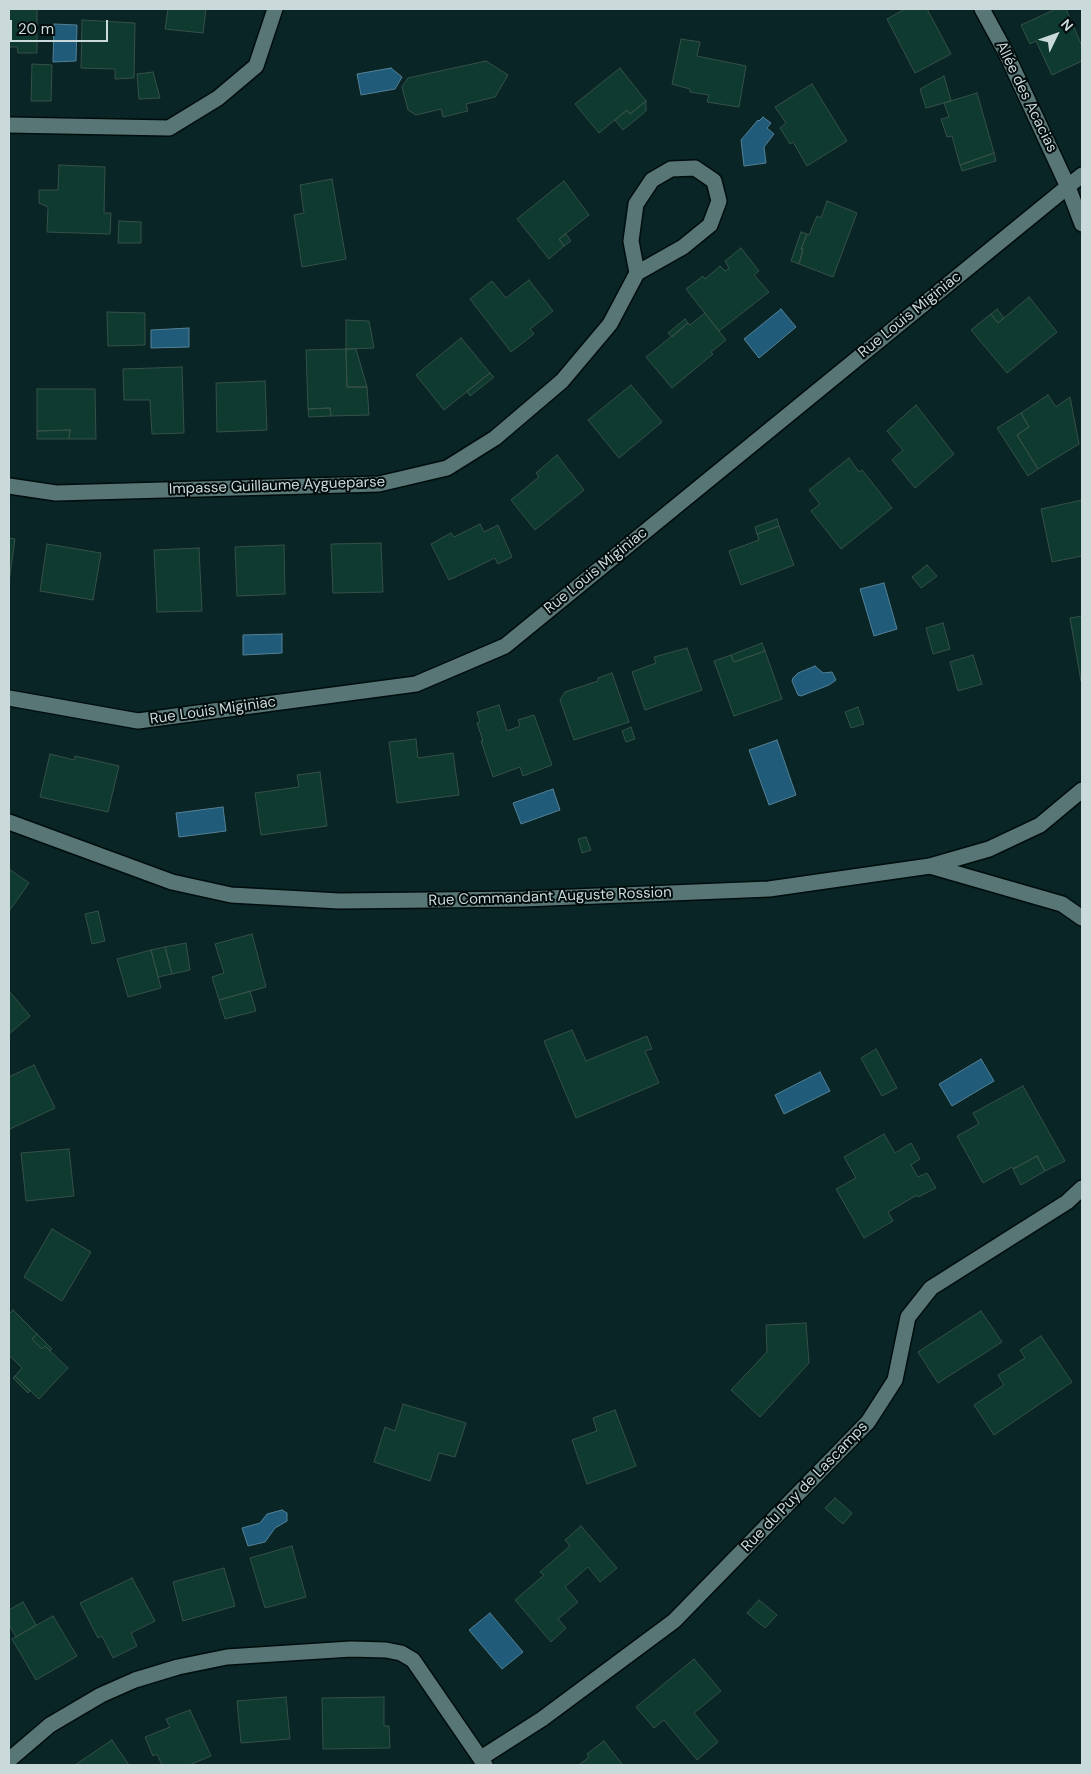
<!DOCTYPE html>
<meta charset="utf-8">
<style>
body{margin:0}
#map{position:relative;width:1091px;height:1774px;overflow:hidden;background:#092525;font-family:"DM Sans",sans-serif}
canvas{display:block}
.frame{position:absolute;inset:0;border:10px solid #cad9d9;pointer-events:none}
.north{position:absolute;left:1031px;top:10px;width:50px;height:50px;-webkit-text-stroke:4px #030c0c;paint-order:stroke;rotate:48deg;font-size:14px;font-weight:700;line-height:20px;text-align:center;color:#cad9d9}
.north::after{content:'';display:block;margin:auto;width:18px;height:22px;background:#cad9d9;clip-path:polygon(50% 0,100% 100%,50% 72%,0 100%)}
.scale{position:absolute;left:10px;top:20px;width:98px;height:22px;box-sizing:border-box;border:2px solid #cad9d9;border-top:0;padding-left:6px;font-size:15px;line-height:18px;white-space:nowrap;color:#cad9d9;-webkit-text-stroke:4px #030c0c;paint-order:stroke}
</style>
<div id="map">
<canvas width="1091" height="1774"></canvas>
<div class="frame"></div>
<div class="north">N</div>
<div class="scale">20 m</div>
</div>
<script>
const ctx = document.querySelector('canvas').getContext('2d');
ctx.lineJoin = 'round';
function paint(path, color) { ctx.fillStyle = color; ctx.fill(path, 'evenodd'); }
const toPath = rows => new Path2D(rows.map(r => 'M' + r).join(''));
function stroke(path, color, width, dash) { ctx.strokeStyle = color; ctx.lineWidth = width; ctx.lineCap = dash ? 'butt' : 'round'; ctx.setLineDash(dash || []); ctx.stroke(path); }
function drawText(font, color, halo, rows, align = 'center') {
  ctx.font = font + ' "DM Sans",sans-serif'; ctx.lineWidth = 4; ctx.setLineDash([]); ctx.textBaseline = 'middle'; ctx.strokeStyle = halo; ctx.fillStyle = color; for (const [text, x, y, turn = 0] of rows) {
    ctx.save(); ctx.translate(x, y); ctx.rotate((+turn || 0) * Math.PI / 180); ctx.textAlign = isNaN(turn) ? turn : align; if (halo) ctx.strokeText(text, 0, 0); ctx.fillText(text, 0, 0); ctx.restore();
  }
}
const water = toPath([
 [54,24,77,25,76,61,53,62,54,24],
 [391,68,402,77,395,89,361,95,357,74,391,68],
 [763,117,771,123,767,128,774,134,764,147,766,163,744,166,741,140,758,120,759,121,763,117],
 [781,309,796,327,759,358,744,339,781,309],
 [189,328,189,347,151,348,151,330,189,328],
 [884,583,897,629,874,636,860,589,884,583],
 [282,634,282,653,243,655,243,635,282,634],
 [815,666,823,673,832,672,836,680,829,685,801,696,798,695,792,681,793,678,798,673,815,666],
 [777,740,796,795,769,805,749,750,777,740],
 [553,789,560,810,521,824,513,803,553,789],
 [223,807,226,831,179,837,176,813,223,807],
 [981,1059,994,1081,952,1106,939,1084,981,1059],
 [820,1072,830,1091,784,1114,775,1095,820,1072],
 [282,1510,287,1513,287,1521,275,1528,265,1542,248,1546,242,1528,260,1523,267,1514,282,1510],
 [490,1613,523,1652,502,1669,469,1630,490,1613]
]);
const building = toPath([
 [9,9,37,9,37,53,18,53,17,47,9,47,9,9],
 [168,9,206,9,203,33,165,29,168,9],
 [905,9,927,9,951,54,915,73,887,19,905,9],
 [1056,9,1066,9,1082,46,1082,61,1052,75,1036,41,1030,44,1021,25,1056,9],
 [82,20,135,23,134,78,115,79,115,69,81,68,82,20],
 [681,39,700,42,697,56,746,66,739,107,707,102,709,95,690,92,690,89,672,84,681,39],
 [486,61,508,75,495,97,466,104,468,111,443,117,441,109,416,115,408,110,402,87,408,78,486,61],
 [32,64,52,65,51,101,31,101,32,64],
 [620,68,646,101,630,114,627,110,599,133,575,104,620,68],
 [153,72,160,98,139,99,137,74,153,72],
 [944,76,951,101,926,108,920,89,944,76],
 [812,84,847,141,807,166,793,142,790,144,780,128,786,123,775,107,812,84],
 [977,93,994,153,960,165,952,136,947,137,941,119,949,117,944,103,977,93],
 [646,101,646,111,623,130,615,120,627,110,630,114,646,101],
 [994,153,996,161,962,171,960,165,994,153],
 [59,165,105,167,104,213,111,213,110,234,47,232,48,207,39,203,39,190,58,190,59,165],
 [332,179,346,259,302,267,294,215,304,213,300,185,332,179],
 [564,181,589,215,559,239,564,246,549,259,517,219,564,181],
 [827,201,857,213,833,277,799,264,803,249,801,249,807,234,809,235,817,216,821,218,827,201],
 [119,221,141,222,141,243,118,243,119,221],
 [801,232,807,234,801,249,803,249,799,264,791,261,801,232],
 [566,234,571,241,564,246,559,239,566,234],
 [741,248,759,271,754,275,769,292,719,331,686,289,703,276,705,279,720,266,725,271,729,268,725,261,741,248],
 [529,280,553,311,530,329,534,334,511,352,470,299,492,281,506,298,529,280],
 [1029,297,1057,332,1007,373,971,330,991,314,998,323,1029,297],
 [997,309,1004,318,998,323,991,314,997,309],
 [107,312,145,313,145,345,108,346,107,312],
 [705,313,726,340,711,352,713,354,672,388,646,357,688,323,690,325,705,313],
 [685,319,688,323,672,337,668,333,685,319],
 [346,320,369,321,374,348,346,349,346,320],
 [461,338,490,373,444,410,416,375,461,338],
 [346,349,356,349,367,387,347,387,346,349],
 [346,349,347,387,367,387,369,415,331,416,330,408,308,409,306,350,346,349],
 [182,367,184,433,152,434,150,400,124,400,123,369,182,367],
 [490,373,494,377,470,396,467,391,490,373],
 [265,381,267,430,217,432,216,383,265,381],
 [631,385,662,422,619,458,588,420,631,385],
 [37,389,95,389,96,439,69,439,70,430,37,431,37,389],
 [1048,395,1056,407,1070,397,1079,444,1038,469,1017,435,1029,427,1021,413,1048,395],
 [916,405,954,454,915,488,892,460,903,450,887,431,916,405],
 [330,408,331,416,309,417,308,409,330,408],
 [1021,413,1029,427,1017,435,1038,469,1028,476,997,428,1021,413],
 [70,430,69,439,37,439,37,431,70,430],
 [557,455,584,490,535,530,511,500,539,477,536,473,557,455],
 [849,458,859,472,862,470,892,508,841,549,811,511,820,504,809,490,849,458],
 [1082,500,1082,556,1052,562,1041,509,1082,500],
 [777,519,779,526,757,534,755,527,777,519],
 [480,524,484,532,498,525,512,557,498,564,495,558,449,580,431,544,451,533,454,537,480,524],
 [779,526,794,565,741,585,729,551,759,540,757,534,779,526],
 [9,538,15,539,9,582,9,538],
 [381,543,383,592,333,593,331,544,381,543],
 [47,544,101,553,93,600,40,591,47,544],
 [284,545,285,594,237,596,235,547,284,545],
 [199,548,202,611,157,612,154,550,199,548],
 [927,565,937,576,921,588,912,577,927,565],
 [1082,616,1082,681,1081,681,1070,618,1082,616],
 [943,623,950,649,933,654,926,628,943,623],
 [762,643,765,651,734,662,731,655,762,643],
 [687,648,702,690,645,710,632,672,656,663,654,657,687,648],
 [765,651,782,699,734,716,714,661,731,655,734,662,765,651],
 [973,655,982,684,958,691,950,662,973,655],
 [612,673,629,722,574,740,560,700,565,692,598,681,598,678,612,673],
 [499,705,507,731,520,726,518,720,534,715,552,765,523,776,520,767,493,777,481,741,483,741,477,723,480,722,477,712,499,705],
 [858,707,864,724,851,728,845,712,858,707],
 [631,727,635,739,626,742,622,731,631,727],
 [416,739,418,758,453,753,459,795,397,803,389,742,416,739],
 [50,754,74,760,75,756,119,766,108,812,40,797,50,754],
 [320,772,327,826,261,835,255,793,299,787,297,775,320,772],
 [586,837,591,850,582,853,578,839,586,837],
 [9,869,29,883,9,911,9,869],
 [98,911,105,941,92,944,85,914,98,911],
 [252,934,266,987,219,1000,212,977,224,973,215,944,252,934],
 [186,943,190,970,172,974,165,947,186,943],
 [165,947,172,974,158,977,151,950,165,947],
 [151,950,161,988,128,997,117,959,151,950],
 [9,991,30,1016,9,1034,9,991],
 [250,991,256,1011,225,1019,219,1000,250,991],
 [572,1030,586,1061,647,1036,652,1049,645,1051,659,1083,576,1118,544,1041,572,1030],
 [876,1049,897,1088,882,1096,861,1058,876,1049],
 [34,1065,55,1108,10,1129,9,1126,9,1077,34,1065],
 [1023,1086,1065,1161,1045,1171,1037,1156,1013,1169,1012,1167,983,1183,957,1136,979,1124,973,1113,1023,1086],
 [884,1134,895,1153,911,1143,920,1159,911,1165,918,1177,927,1173,936,1188,918,1197,917,1195,888,1212,893,1221,864,1238,836,1189,856,1178,844,1157,884,1134],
 [69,1149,74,1196,26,1201,21,1153,69,1149],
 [1037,1156,1045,1171,1021,1185,1013,1169,1037,1156],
 [52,1229,91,1252,62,1301,24,1277,52,1229],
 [13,1310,37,1334,32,1339,42,1349,45,1346,68,1368,39,1399,15,1376,22,1368,9,1355,9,1314,13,1310],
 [981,1311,1002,1342,938,1383,918,1352,981,1311],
 [806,1323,809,1363,760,1417,731,1390,767,1352,766,1325,806,1323],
 [37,1334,52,1349,50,1351,45,1346,42,1349,32,1339,37,1334],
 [1041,1336,1072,1382,994,1435,974,1405,1004,1385,998,1375,1025,1358,1020,1350,1041,1336],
 [15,1376,30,1391,28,1393,13,1378,15,1376],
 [403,1404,466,1423,455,1457,439,1453,430,1481,374,1462,385,1427,395,1431,403,1404],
 [615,1410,636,1466,587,1484,572,1440,597,1431,593,1418,615,1410],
 [835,1498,852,1513,843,1524,825,1508,835,1498],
 [581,1526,617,1568,600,1582,588,1567,565,1587,578,1602,558,1619,566,1628,551,1642,515,1600,544,1575,540,1572,570,1546,565,1540,581,1526],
 [292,1546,306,1597,265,1608,250,1558,292,1546],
 [224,1568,235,1606,183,1621,173,1582,224,1568],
 [132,1578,155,1621,131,1633,137,1646,113,1658,102,1636,98,1638,80,1603,132,1578],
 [759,1600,777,1615,765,1628,747,1613,759,1600],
 [23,1602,36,1625,16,1637,9,1624,9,1610,23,1602],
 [53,1616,77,1656,36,1680,12,1639,53,1616],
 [694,1659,721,1691,694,1713,718,1742,697,1760,664,1720,654,1728,636,1707,694,1659],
 [286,1697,290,1739,241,1743,237,1701,286,1697],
 [384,1697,384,1726,389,1726,390,1748,323,1749,322,1698,384,1697],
 [190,1710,211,1756,189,1765,162,1765,157,1754,153,1756,145,1737,170,1727,166,1719,190,1710],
 [112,1740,129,1765,75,1765,112,1740],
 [604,1741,623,1765,579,1765,589,1757,587,1754,604,1741]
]);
const minor = toPath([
 [982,9,1006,53,1068,187,1082,224],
 [9,125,169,128,218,98,256,66,275,9],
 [9,486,56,493,379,484,447,468,495,438,562,381,610,324,637,273,683,247,710,225,719,201,714,181,695,168,671,169,652,180,636,204,631,241,637,273],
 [9,698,138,721,416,684,505,646,1082,175],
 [930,866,1062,904,1082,918],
 [481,1758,542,1719,674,1621,868,1422,895,1380,908,1317,931,1288,1067,1202,1082,1188],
 [9,1760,50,1725,101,1695,135,1680,178,1667,227,1657,351,1649,386,1650,401,1653,413,1660,485,1765]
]);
const tertiary = toPath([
 [9,822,172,882,231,895,339,901,524,899,769,889,930,866,989,849,1040,825,1082,790]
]);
const streetNames = [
 ["Allée des Acacias",1026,97,64],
 ["Rue Louis Miginiac",910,315,-39],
 ["Impasse Guillaume Aygueparse",277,486,-2],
 ["Rue Louis Miginiac",596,571,-39],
 ["Rue Louis Miginiac",213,711,-8],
 ["Rue Commandant Auguste Rossion",550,897,-2],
 ["Rue du Puy de Lascamps",805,1487,-46]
];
paint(water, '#215b7a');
stroke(water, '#548196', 1);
paint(building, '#0e3a2f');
stroke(building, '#375048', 1);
stroke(minor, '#000d0d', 18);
stroke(tertiary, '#000d0d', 18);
stroke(minor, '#587675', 15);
stroke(tertiary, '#587675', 15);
drawText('15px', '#cad9d9', '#030c0c', streetNames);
</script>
